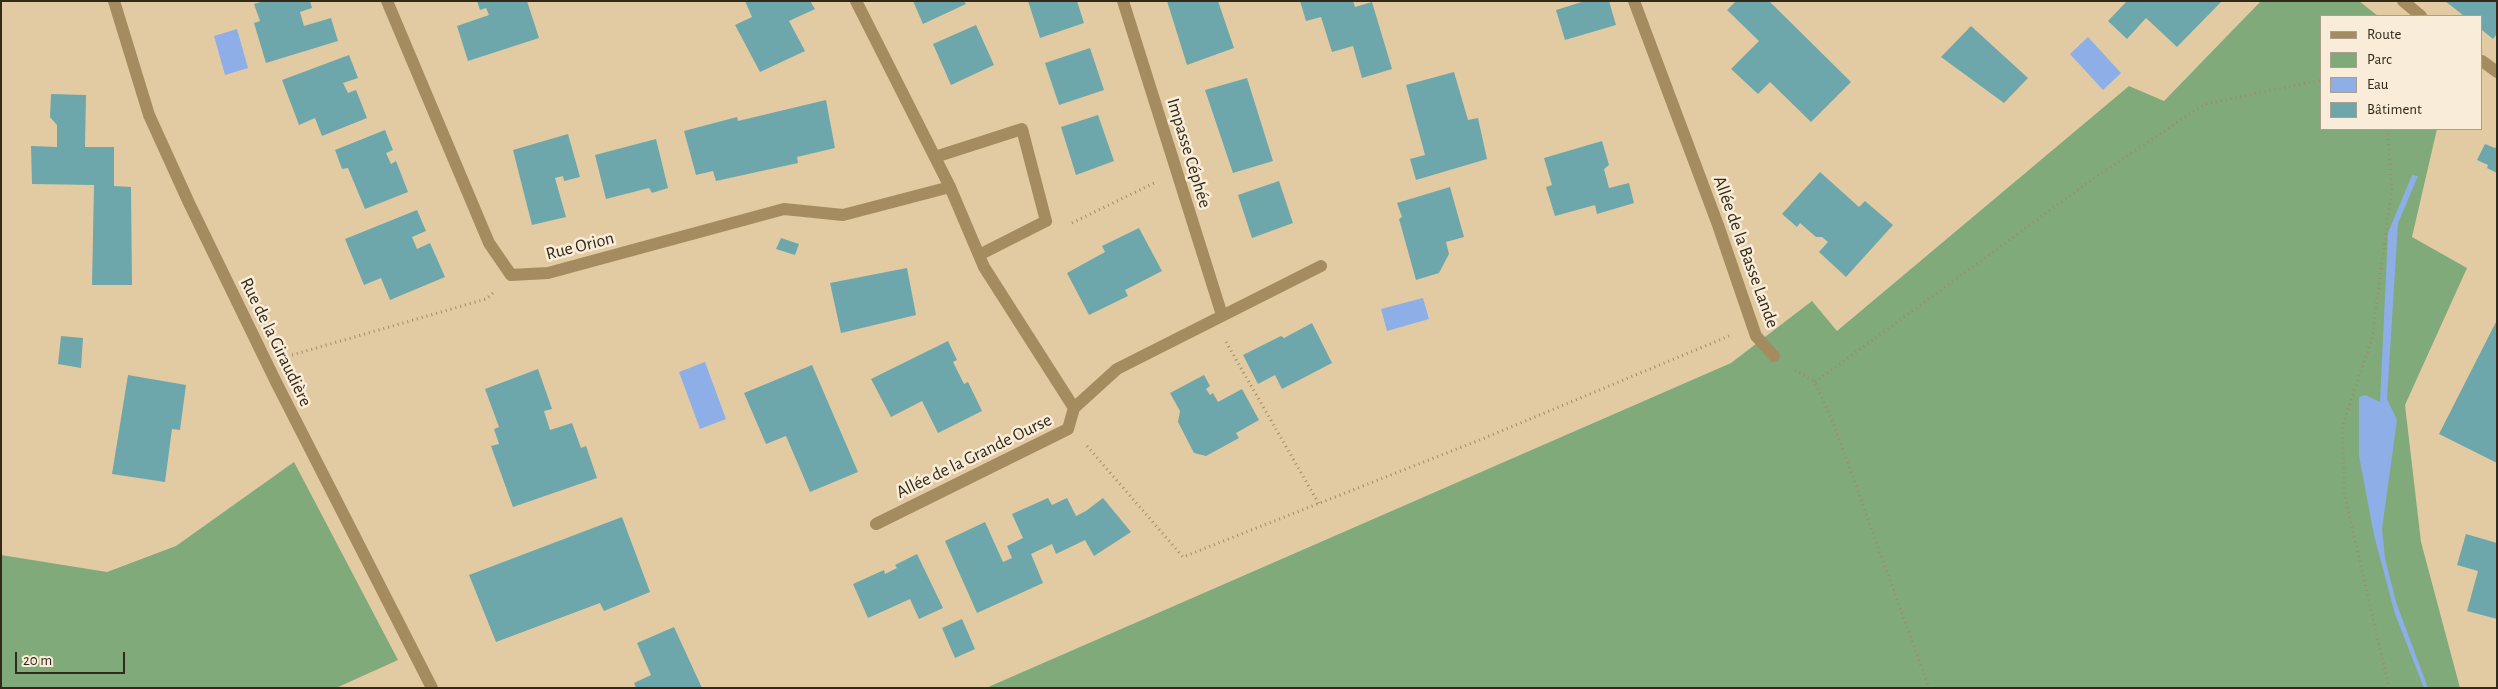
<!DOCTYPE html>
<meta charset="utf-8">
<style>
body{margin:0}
#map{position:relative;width:2498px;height:689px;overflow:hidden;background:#e2cba2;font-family:"Alegreya Sans",sans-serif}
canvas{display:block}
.frame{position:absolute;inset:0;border:2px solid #312919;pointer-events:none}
.legend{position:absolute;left:2320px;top:15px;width:162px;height:115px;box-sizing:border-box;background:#f9edd9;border:1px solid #a99f8c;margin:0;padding:6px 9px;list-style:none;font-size:15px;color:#312919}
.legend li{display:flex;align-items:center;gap:10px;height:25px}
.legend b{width:25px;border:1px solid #a99f8c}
.scale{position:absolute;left:15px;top:652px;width:110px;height:22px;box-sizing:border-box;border:2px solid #312919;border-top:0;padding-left:6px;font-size:15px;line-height:18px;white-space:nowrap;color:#312919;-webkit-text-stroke:4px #f9edd9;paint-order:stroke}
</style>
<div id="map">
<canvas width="2498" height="689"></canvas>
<div class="frame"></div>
<ul class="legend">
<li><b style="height:6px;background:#a58c60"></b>Route</li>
<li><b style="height:14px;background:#80aa7a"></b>Parc</li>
<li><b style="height:14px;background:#8eaee7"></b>Eau</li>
<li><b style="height:14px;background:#6ea7ab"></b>Bâtiment</li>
</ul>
<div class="scale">20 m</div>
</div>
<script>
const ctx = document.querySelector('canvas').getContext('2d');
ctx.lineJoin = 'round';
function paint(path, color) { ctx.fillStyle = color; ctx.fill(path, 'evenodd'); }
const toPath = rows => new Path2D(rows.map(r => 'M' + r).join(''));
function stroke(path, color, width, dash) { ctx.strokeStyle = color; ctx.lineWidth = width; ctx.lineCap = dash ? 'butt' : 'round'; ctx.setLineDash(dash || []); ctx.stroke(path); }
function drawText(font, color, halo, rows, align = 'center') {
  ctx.font = font + ' "Alegreya Sans",sans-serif'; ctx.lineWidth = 5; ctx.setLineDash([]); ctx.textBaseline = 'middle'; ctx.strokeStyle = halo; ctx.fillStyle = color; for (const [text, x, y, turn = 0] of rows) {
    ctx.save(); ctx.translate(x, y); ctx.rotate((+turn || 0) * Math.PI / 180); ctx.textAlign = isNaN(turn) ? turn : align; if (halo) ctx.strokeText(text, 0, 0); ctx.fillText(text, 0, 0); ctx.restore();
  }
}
const green = toPath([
 [2261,1,2359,1,2378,16,2322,16,2322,129,2437,129,2412,237,2467,268,2405,405,2421,542,2460,688,986,688,1731,363,1812,301,1837,331,2129,86,2164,101],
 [294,462,398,660,336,688,1,688,1,555,107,572,176,546]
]);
const water = toPath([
 [237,29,248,68,225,75,214,36],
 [2088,37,2121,73,2103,90,2070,54],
 [2412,175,2418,176,2398,223,2387,399,2397,420,2382,529,2385,558,2396,602,2428,688,2424,688,2395,614,2374,535,2359,456,2359,397,2365,395,2380,402,2388,233],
 [1423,298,1429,319,1387,331,1381,309],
 [705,362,726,419,700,429,679,372]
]);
const building = toPath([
 [264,1,310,1,312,8,300,12,304,26,331,18,338,41,266,63,254,23,260,21,254,4],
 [477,1,527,1,539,38,468,61,457,26,489,15,486,8,480,10],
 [745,1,810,1,815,9,789,21,805,51,760,72,735,25,752,17],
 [913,1,964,1,966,4,923,24],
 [1028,1,1077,1,1084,23,1040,38],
 [1167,1,1218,1,1234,48,1187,65],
 [1300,1,1353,1,1355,7,1372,2,1392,69,1362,78,1353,46,1332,52,1321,17,1306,21],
 [1585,1,1609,1,1616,25,1565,40,1556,10],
 [1736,1,1769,1,1851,82,1811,122,1770,82,1758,94,1731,69,1759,41,1727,10],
 [2127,1,2222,1,2177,47,2146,18,2127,39,2108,21],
 [2445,1,2497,1,2497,34,2493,39,2482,30,2482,16,2464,16],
 [976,25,994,65,951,85,933,44],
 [1971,26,2028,78,2004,103,1941,57],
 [1090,48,1104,90,1059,105,1045,63],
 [349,55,358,78,343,83,348,93,356,90,367,118,322,136,315,118,299,125,282,80],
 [1454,72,1468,120,1478,118,1487,159,1416,180,1410,159,1425,155,1406,85],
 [1247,78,1273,161,1233,173,1205,90],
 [51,94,86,95,85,147,114,147,114,186,131,187,132,285,92,285,94,185,32,184,31,146,57,147,57,125,50,117],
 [826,100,835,148,797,157,798,163,716,181,713,171,696,175,684,131,737,117,738,121],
 [1098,115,1114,161,1076,175,1061,127],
 [385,130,393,150,386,153,391,164,396,161,408,192,365,209,348,168,342,169,335,150],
 [568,134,580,177,564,181,563,176,555,178,566,217,532,225,513,150],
 [656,139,668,188,652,193,649,188,606,199,595,155],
 [1602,141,1609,165,1604,169,1609,188,1629,183,1634,203,1597,214,1595,205,1555,216,1546,187,1552,185,1544,158],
 [2485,144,2495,148,2497,146,2497,173,2487,168,2488,165,2477,160],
 [1820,172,1859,207,1865,201,1893,225,1846,277,1819,252,1828,242,1822,237,1816,237,1800,223,1797,227,1782,214],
 [1279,181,1293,223,1252,238,1238,195],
 [1450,187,1464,237,1446,242,1449,254,1439,273,1416,280,1399,219,1402,217,1397,203],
 [417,210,426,231,412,237,417,249,430,243,445,277,390,300,381,278,364,285,345,239],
 [1139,228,1162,271,1125,290,1128,296,1089,315,1067,273,1105,252,1102,246],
 [781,238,799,244,795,255,776,249],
 [907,268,916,315,841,333,830,283],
 [2497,320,2497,463,2439,434],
 [1312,323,1332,363,1282,389,1275,375,1258,384,1243,355,1281,336,1284,338],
 [61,336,83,338,81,368,58,364],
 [948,341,957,360,953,362,964,384,968,382,982,411,938,433,922,401,891,417,871,379],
 [812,365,858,472,810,492,786,436,766,444,744,393],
 [538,369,552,409,544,411,550,430,572,423,581,448,586,446,597,478,513,507,491,446,499,444,494,429,499,427,485,389],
 [128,375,186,385,180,430,172,429,165,482,112,474],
 [1204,375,1210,386,1206,389,1210,395,1213,393,1218,402,1242,389,1259,420,1236,433,1239,438,1206,456,1194,453,1178,422,1180,411,1170,393],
 [1048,498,1052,505,1067,498,1076,516,1086,511,1103,498,1131,532,1094,556,1085,540,1056,554,1052,544,1031,554,1043,583,977,613,945,541,985,522,1003,562,1012,558,1007,546,1023,538,1012,514],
 [622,517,650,592,604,611,600,603,496,642,469,575],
 [2466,534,2497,543,2497,619,2467,611,2478,571,2457,565],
 [917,554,943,608,919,619,910,599,868,618,853,584,884,570,885,574,897,568,895,565],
 [962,619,975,649,955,658,942,628],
 [674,627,702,688,636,688,634,683,651,675,637,643]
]);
const path = toPath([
 [2387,129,2392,187,2372,339,2342,427,2345,497,2389,688],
 [1072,223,1154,183],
 [1226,342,1319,504],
 [292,355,486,299,493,293],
 [1795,370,1815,382,1834,425,1929,688],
 [1815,382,2097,176,2205,104,2322,80],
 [1087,446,1183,557,1482,439,1729,336]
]);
const minor = toPath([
 [114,1,149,115,189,203,276,382,432,688],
 [387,1,489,243,511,275,548,273,784,209,843,215,950,187],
 [856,1,950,187,984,267,1074,408,1068,429,876,524],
 [1123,1,1222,315],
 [1634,1,1718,225,1756,336,1774,356],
 [2403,1,2421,16],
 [2482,61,2497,72],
 [935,157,1022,129,1046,221,979,255],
 [1074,408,1117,369,1321,266]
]);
const streetNames = [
 ["Impasse Céphée",1189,153,73],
 ["Rue Orion",580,246,-14],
 ["Allée de la Basse Lande",1746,252,70],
 ["Rue de la Giraudière",276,342,64],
 ["Allée de la Grande Ourse",974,456,-26]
];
paint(green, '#80aa7a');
paint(water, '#8eaee7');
paint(building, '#6ea7ab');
stroke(path, '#9d8b6c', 3, [1, 4]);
stroke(minor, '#a58c60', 12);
drawText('18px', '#312919', '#f9edd9', streetNames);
</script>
